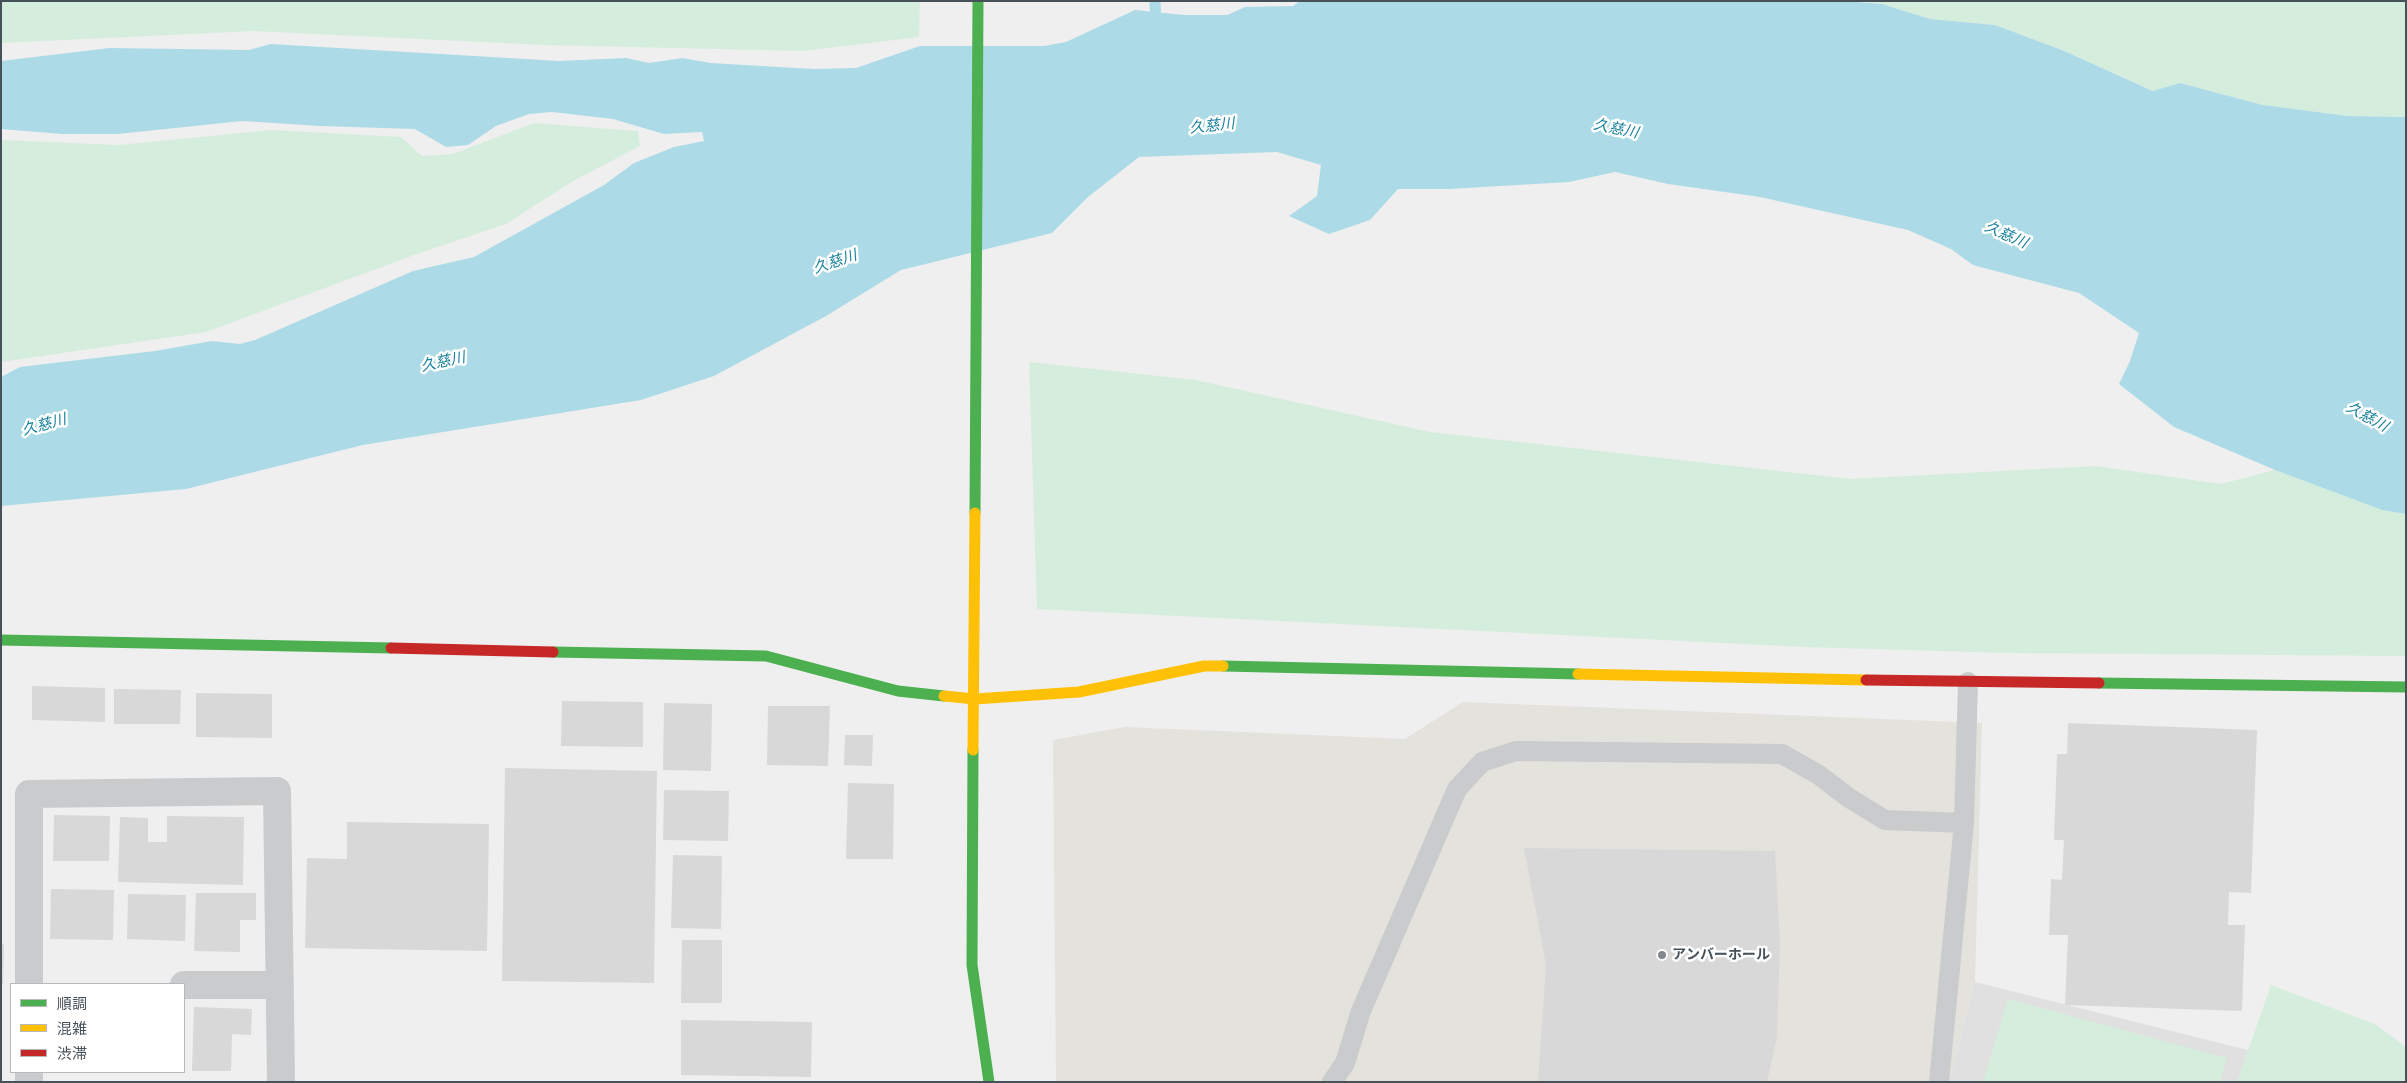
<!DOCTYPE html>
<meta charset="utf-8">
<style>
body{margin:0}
#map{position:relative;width:2407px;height:1083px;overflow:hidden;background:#efefef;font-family:"Work Sans","Noto Sans JP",sans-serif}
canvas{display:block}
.frame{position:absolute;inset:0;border:2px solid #475159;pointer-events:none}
.legend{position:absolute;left:10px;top:983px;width:175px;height:90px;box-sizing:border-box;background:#fff;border:1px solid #b5b9bd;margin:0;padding:6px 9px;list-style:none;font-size:15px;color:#475159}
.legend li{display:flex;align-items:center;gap:10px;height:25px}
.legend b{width:25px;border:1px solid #b5b9bd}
</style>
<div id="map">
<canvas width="2407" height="1083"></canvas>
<div class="frame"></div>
<ul class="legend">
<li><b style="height:6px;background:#4caf50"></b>順調</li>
<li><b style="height:6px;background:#ffc107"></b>混雑</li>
<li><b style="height:6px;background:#c62828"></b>渋滞</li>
</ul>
</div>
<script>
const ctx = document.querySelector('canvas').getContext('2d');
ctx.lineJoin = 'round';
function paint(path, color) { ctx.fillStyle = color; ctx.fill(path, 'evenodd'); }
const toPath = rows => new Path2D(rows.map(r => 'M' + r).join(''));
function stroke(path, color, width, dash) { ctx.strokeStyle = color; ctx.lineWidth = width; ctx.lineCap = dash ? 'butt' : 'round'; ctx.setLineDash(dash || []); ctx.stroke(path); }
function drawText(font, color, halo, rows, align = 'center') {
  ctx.font = font + ' "Work Sans","Noto Sans JP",sans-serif'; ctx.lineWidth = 5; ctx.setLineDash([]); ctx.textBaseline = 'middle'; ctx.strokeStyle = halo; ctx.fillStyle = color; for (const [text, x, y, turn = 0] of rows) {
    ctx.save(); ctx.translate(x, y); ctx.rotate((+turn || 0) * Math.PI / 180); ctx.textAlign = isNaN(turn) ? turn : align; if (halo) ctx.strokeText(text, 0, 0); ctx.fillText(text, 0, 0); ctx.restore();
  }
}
const commercial = toPath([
 [1463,702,1982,723,1975,982,1949,1082,1056,1082,1053,740,1125,727,1405,739]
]);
const education = toPath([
 [1975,982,2248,1050,2237,1082,1949,1082]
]);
const green = toPath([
 [1,1,920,1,919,37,804,51,544,45,254,31,1,43],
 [1855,1,2406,1,2406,117,2348,116,2263,105,2180,83,2154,91,2062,50,1995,25,1930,19,1882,4],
 [534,123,638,131,640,146,573,181,506,224,414,255,206,332,1,362,1,140,118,145,271,130,401,137,422,156,453,154],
 [1029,362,1196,380,1430,432,1850,479,2096,466,2221,484,2275,470,2382,510,2406,514,2406,656,2009,653,1804,647,1037,609],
 [2271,985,2375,1024,2406,1047,2406,1082,2237,1082],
 [2008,999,2227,1058,2220,1082,1983,1082]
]);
const water = toPath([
 [1300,1,1844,1,1882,4,1930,19,1995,25,2062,50,2153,91,2180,83,2263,105,2348,116,2406,117,2406,514,2382,510,2275,470,2174,427,2119,384,2130,361,2139,333,2079,293,1973,265,1951,249,1908,230,1760,197,1668,184,1615,172,1569,182,1449,189,1398,189,1370,220,1329,234,1289,216,1317,196,1321,165,1277,152,1139,157,1088,197,1052,233,901,270,826,316,714,376,641,400,363,445,186,489,1,506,1,377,20,367,155,351,212,341,240,344,255,340,413,271,474,257,604,185,634,163,674,147,704,141,702,132,664,134,613,119,552,112,529,114,496,126,468,145,446,147,415,129,320,126,242,121,118,134,62,134,1,129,1,61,110,48,249,50,271,44,559,61,626,58,649,63,683,58,710,63,814,69,856,68,920,46,1044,46,1066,42,1135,10,1184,15,1227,15,1245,7,1293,6]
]);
const stream = toPath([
 [1155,1,1156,27]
]);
const building = toPath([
 [32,686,105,688,105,722,32,720],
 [114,689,181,690,180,724,114,724],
 [196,693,272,694,272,738,196,737],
 [562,701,643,702,643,747,561,746],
 [664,703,712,704,711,771,663,770],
 [768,706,830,706,828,766,767,765],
 [2068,723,2257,730,2251,893,2229,892,2228,925,2245,925,2242,1011,2065,1005,2068,935,2049,935,2051,879,2062,880,2064,840,2054,840,2057,754,2067,754],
 [845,735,873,735,872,766,844,765],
 [505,768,657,771,654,983,502,981],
 [848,783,894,784,893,859,846,859],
 [664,790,729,791,728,841,663,840],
 [54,815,110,816,109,861,53,861],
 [167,816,244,817,243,885,118,882,120,817,148,818,148,842,167,842],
 [347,822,489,824,487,951,305,948,307,858,347,859],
 [1524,848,1775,851,1780,945,1777,1036,1767,1082,1538,1082,1546,965],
 [673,855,722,856,721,929,671,928],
 [51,889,114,890,113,940,50,939],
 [196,893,256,893,256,920,240,920,240,952,194,951],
 [128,894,186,895,185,941,127,939],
 [682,940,722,940,722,1003,681,1003],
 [1,944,4,944,3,984,1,984],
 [194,1007,252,1009,251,1035,232,1034,231,1071,192,1071],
 [681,1020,812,1022,811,1077,681,1075]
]);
const lane = toPath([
 [1964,823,1968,682],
 [1332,1082,1345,1063,1361,1011,1457,789,1482,762,1516,751,1782,754,1819,775,1849,798,1885,820,1964,823,1939,1082]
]);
const street = toPath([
 [29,984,29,794,277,791,281,1082],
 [184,985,280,985],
 [29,1082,29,1072]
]);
const fast = toPath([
 [975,513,978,1],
 [1,640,391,648],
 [553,652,766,656,898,691,944,696],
 [1223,666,1578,674],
 [2099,683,2406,687],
 [973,750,972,965,989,1082]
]);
const slow = toPath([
 [1578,674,1866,680],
 [944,696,975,699,1079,692,1204,666,1223,666],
 [973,750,975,513]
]);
const jam = toPath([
 [391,648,553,652],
 [1866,680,2099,683]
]);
const markers = [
 [1662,955,5,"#82888e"]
];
const poiNames = [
 ["アンバーホール",1672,955]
];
const waterNames = [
 ["久慈川",1212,126,-6],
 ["久慈川",1616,129,12],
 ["久慈川",2006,235,24],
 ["久慈川",835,262,-18],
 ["久慈川",443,362,-12],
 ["久慈川",2367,417,29],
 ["久慈川",44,425,-15]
];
paint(commercial, '#e4e2dc');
paint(education, '#e1e0e0');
paint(green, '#d5eddd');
paint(water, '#acdbe7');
stroke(stream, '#acdbe7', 11);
paint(building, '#d8d8d9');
stroke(lane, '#c9cbcd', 20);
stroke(street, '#c9cbcd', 28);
stroke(fast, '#4caf50', 11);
stroke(slow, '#ffc107', 11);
stroke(jam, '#c62828', 11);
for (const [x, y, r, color] of markers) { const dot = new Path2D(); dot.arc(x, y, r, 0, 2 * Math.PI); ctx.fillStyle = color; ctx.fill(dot); stroke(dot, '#fff', 2); }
drawText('bold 14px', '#475159', '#fff', poiNames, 'left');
drawText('italic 15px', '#17819c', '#fff', waterNames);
</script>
